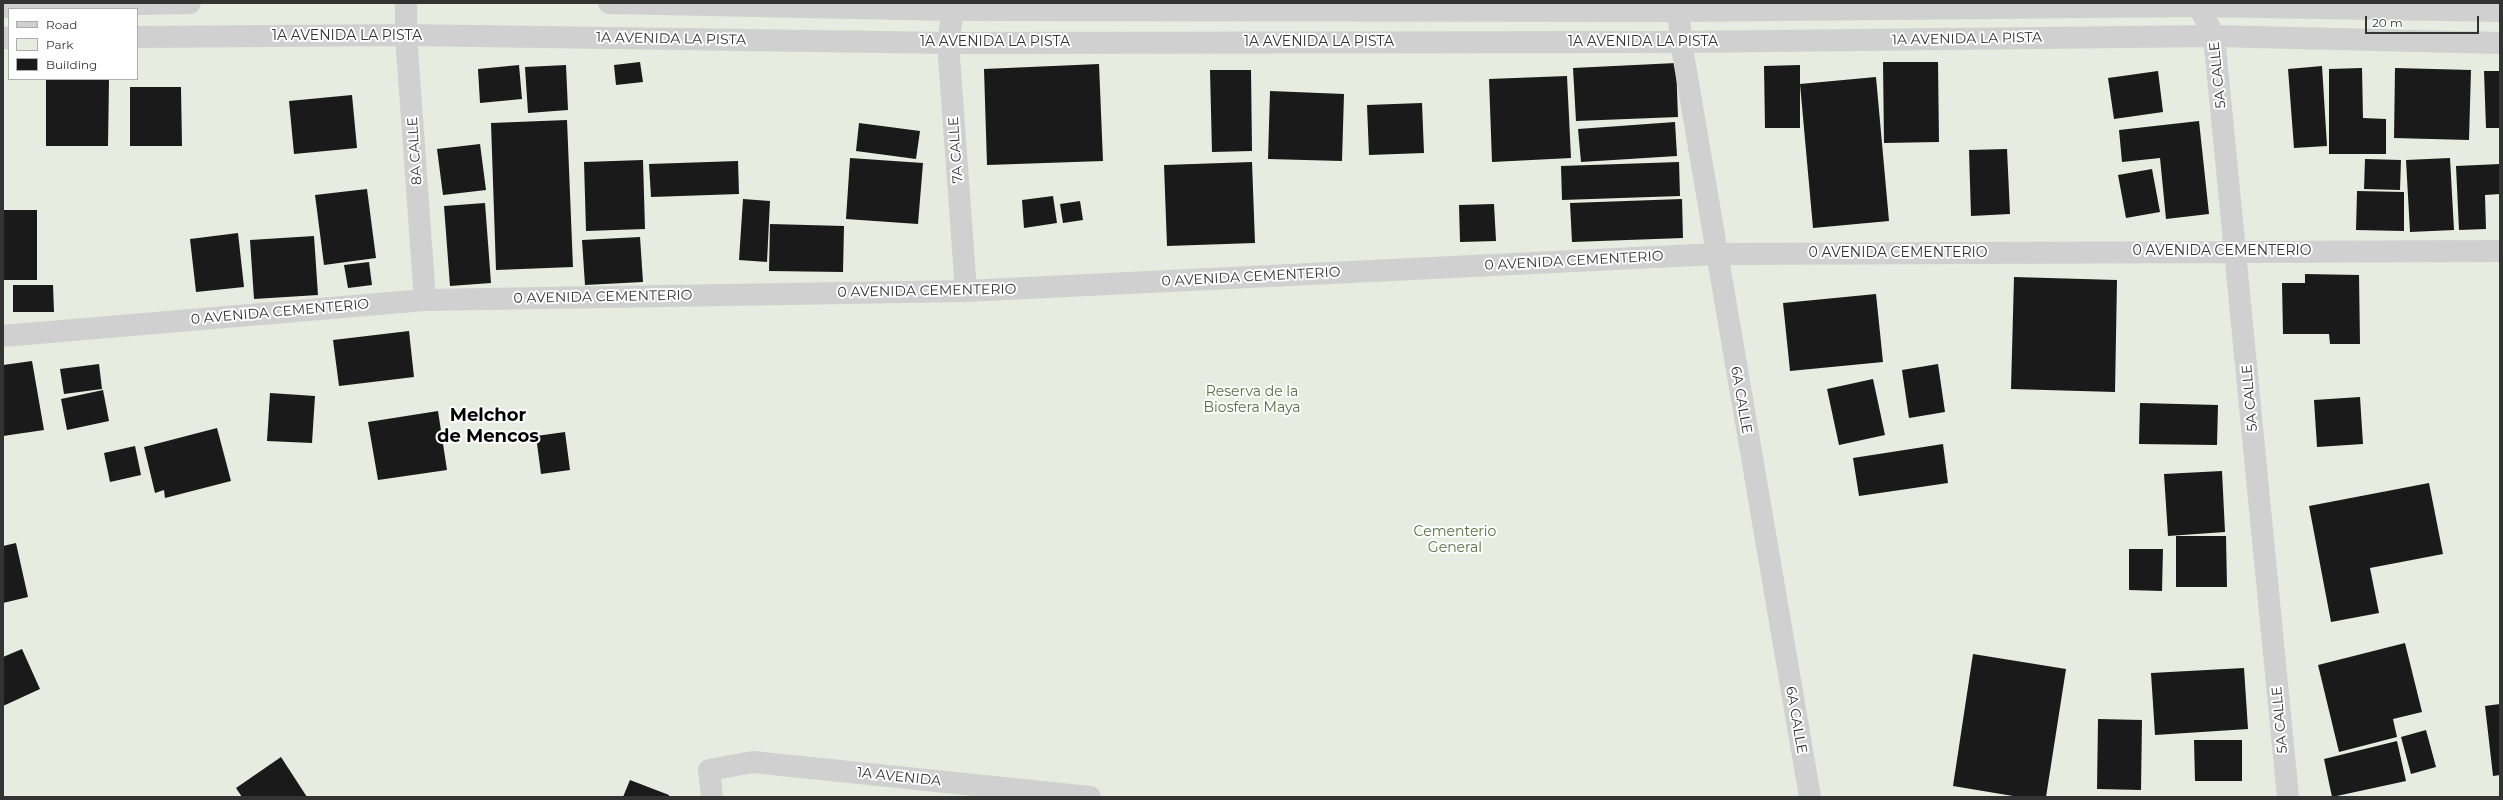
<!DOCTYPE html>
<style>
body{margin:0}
#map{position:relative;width:2503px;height:800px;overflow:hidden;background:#fff;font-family:Montserrat,sans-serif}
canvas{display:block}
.frame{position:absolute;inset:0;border:4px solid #333;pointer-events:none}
.legend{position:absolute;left:8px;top:8px;width:130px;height:72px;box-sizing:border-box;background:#fff;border:1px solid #adadad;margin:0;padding:5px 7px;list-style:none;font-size:12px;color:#333}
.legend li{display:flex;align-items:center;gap:8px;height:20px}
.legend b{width:20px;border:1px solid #adadad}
.scale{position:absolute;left:2365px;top:16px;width:114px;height:18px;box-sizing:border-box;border:2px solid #333;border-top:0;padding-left:5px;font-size:12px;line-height:14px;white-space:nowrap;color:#333;-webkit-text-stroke:3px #fff;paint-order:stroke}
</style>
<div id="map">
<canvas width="2503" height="800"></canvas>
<div class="frame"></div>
<ul class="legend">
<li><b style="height:5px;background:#d0d0d0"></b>Road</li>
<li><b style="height:11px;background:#e6ecdf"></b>Park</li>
<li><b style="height:11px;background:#1a1a1a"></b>Building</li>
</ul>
<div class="scale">20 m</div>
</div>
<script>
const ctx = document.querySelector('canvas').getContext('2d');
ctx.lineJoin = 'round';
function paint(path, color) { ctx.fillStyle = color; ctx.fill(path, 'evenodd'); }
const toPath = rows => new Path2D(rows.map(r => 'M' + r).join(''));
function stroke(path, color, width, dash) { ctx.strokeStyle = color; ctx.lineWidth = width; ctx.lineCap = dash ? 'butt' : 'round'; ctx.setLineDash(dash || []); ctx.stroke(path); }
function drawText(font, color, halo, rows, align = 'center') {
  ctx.font = font + ' Montserrat,sans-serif'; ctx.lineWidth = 4; ctx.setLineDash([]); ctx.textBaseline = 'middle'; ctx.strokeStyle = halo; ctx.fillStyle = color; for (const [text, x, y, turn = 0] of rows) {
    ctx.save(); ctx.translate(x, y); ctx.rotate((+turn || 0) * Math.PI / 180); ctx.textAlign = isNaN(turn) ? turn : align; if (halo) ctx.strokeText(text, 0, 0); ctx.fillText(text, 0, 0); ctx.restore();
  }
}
const green = toPath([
 [3,3,2500,3,2500,797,3,797],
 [9,9,137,9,137,79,9,79]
]);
const building = toPath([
 [640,62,643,82,616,85,614,65],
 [1883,62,1938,62,1939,142,1884,143],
 [1676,63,1678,117,1576,121,1573,68],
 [1099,64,1103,161,987,165,984,69],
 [519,65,522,99,480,103,478,69],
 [566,65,568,110,528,113,525,67],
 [1800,65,1800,128,1765,128,1764,66],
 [2322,66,2327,146,2294,148,2288,69],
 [2362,68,2363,118,2386,119,2386,154,2329,154,2329,69],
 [2395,68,2471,70,2469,140,2394,138],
 [1210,70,1251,70,1252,151,1212,152],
 [2158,71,2163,112,2114,119,2108,78],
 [2484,71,2500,71,2500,128,2486,128],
 [1567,76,1571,158,1492,162,1489,79],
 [1876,77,1889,221,1813,228,1800,84],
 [46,79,109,79,108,146,46,146],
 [130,87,181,87,182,146,130,146],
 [1270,91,1344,94,1342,161,1268,159],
 [352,95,357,148,294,154,289,101],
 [1422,103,1424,153,1369,155,1367,105],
 [567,120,573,267,496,270,491,123],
 [2199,121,2209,214,2166,219,2160,158,2122,162,2119,130],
 [1675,122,1677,156,1581,162,1578,129],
 [859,123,920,131,916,159,856,151],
 [480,144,486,190,443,195,437,149],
 [2007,149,2010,214,1971,216,1969,150],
 [850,158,923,163,918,224,846,219],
 [2450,158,2454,230,2410,232,2406,160],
 [2365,159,2401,160,2400,190,2364,189],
 [643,160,645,229,586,231,584,162],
 [738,161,739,194,651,197,649,164],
 [1252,162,1255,243,1167,246,1164,165],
 [1679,162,1680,196,1562,200,1561,166],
 [2500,164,2500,194,2485,195,2486,229,2459,230,2456,166],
 [2152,169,2160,212,2126,218,2118,175],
 [367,189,376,258,324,265,315,195],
 [2357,191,2404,192,2404,231,2356,230],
 [1053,196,1057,223,1024,228,1022,200],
 [743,199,770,201,767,262,739,260],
 [1682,199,1683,238,1572,242,1570,203],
 [1080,201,1083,220,1063,223,1060,204],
 [485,203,491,283,450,286,444,206],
 [1494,204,1496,241,1460,242,1459,205],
 [3,210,37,210,37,280,3,280],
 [770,224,844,226,843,272,769,271],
 [238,233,244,287,196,292,190,239],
 [314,236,318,295,254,299,250,240],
 [640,237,643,282,585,285,582,240],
 [369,262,372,285,348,288,344,265],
 [2305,274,2359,275,2360,344,2330,344,2329,334,2283,334,2282,283,2305,283],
 [2014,277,2117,280,2115,392,2011,389],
 [13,285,53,285,54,312,13,312],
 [1876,294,1883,362,1790,371,1783,303],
 [409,331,414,377,339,386,333,340],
 [32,361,44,430,3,436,3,365],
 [99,364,102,389,64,394,60,369],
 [1938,364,1945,412,1909,418,1902,370],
 [1873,379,1885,435,1839,445,1827,389],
 [103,390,109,421,67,430,61,399],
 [270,393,315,396,312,443,267,441],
 [2360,397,2363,444,2317,447,2314,400],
 [2140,403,2218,405,2217,445,2139,444],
 [438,411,447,470,378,480,368,422],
 [217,428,231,481,165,498,164,490,155,493,144,447],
 [565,432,570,470,541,474,536,436],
 [1943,444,1948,483,1859,496,1853,458],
 [135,446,141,475,110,482,104,453],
 [2222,471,2225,532,2168,536,2164,474],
 [2429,483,2443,554,2370,568,2379,613,2331,622,2309,506],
 [2176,536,2226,536,2227,587,2176,587],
 [16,543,28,597,3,603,3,546],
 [2129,549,2163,549,2162,591,2129,590],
 [2405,643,2422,712,2393,719,2397,737,2339,752,2318,665],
 [22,649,40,689,3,706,3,657],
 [1973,654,2066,669,2046,797,2019,797,1953,786],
 [2244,668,2248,729,2155,735,2151,673],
 [2500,704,2500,775,2493,776,2485,706],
 [2098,719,2142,720,2141,790,2097,789],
 [2426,730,2436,767,2411,774,2401,737],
 [2194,740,2242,740,2242,781,2195,781],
 [2397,741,2406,781,2332,797,2324,759],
 [281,757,307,797,242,797,236,788],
 [630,780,669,795,669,797,623,797]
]);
const minor = toPath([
 [406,3,406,35,425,300],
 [1678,3,1681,42,1810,797],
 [2197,3,2214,36,2288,797],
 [953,10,948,43,966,291],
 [3,336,425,300,966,291,1716,254,2500,251],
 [712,797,709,770,753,762,1090,797]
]);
const tertiary = toPath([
 [609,3,953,10,1679,11,2197,6,2500,11],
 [3,7,190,3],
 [137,37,406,35,948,43,1681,42,2214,36,2500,43],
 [3,38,9,38]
]);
const streetNames = [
 ["1A AVENIDA LA PISTA",347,36],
 ["1A AVENIDA LA PISTA",671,39,1],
 ["1A AVENIDA LA PISTA",1967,39,-1],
 ["1A AVENIDA LA PISTA",995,42],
 ["1A AVENIDA LA PISTA",1319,42],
 ["1A AVENIDA LA PISTA",1643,42],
 ["5A CALLE",2218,75,-96],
 ["7A CALLE",956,150,-94],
 ["8A CALLE",415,151,-94],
 ["0 AVENIDA CEMENTERIO",2222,251],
 ["0 AVENIDA CEMENTERIO",1898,253],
 ["0 AVENIDA CEMENTERIO",1574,261,-3],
 ["0 AVENIDA CEMENTERIO",1251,277,-3],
 ["0 AVENIDA CEMENTERIO",927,291,-1],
 ["0 AVENIDA CEMENTERIO",603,297,-1],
 ["0 AVENIDA CEMENTERIO",280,312,-5],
 ["5A CALLE",2250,398,-95],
 ["6A CALLE",1741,400,80],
 ["6A CALLE",1796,720,80],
 ["5A CALLE",2280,720,-95],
 ["1A AVENIDA",899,777,6]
];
const parkNames = [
 ["Reserva de la",1252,392],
 ["Biosfera Maya",1252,408],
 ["Cementerio",1455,532],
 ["General",1455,548]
];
const districtNames = [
 ["Melchor",488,416],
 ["de Mencos",488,437]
];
paint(green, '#e6ecdf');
paint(building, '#1a1a1a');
stroke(minor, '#d0d0d0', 22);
stroke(tertiary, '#d0d0d0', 22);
drawText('14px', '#333', '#fff', streetNames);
drawText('14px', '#56703f', '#fff', parkNames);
drawText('bold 18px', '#000', '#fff', districtNames);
</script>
